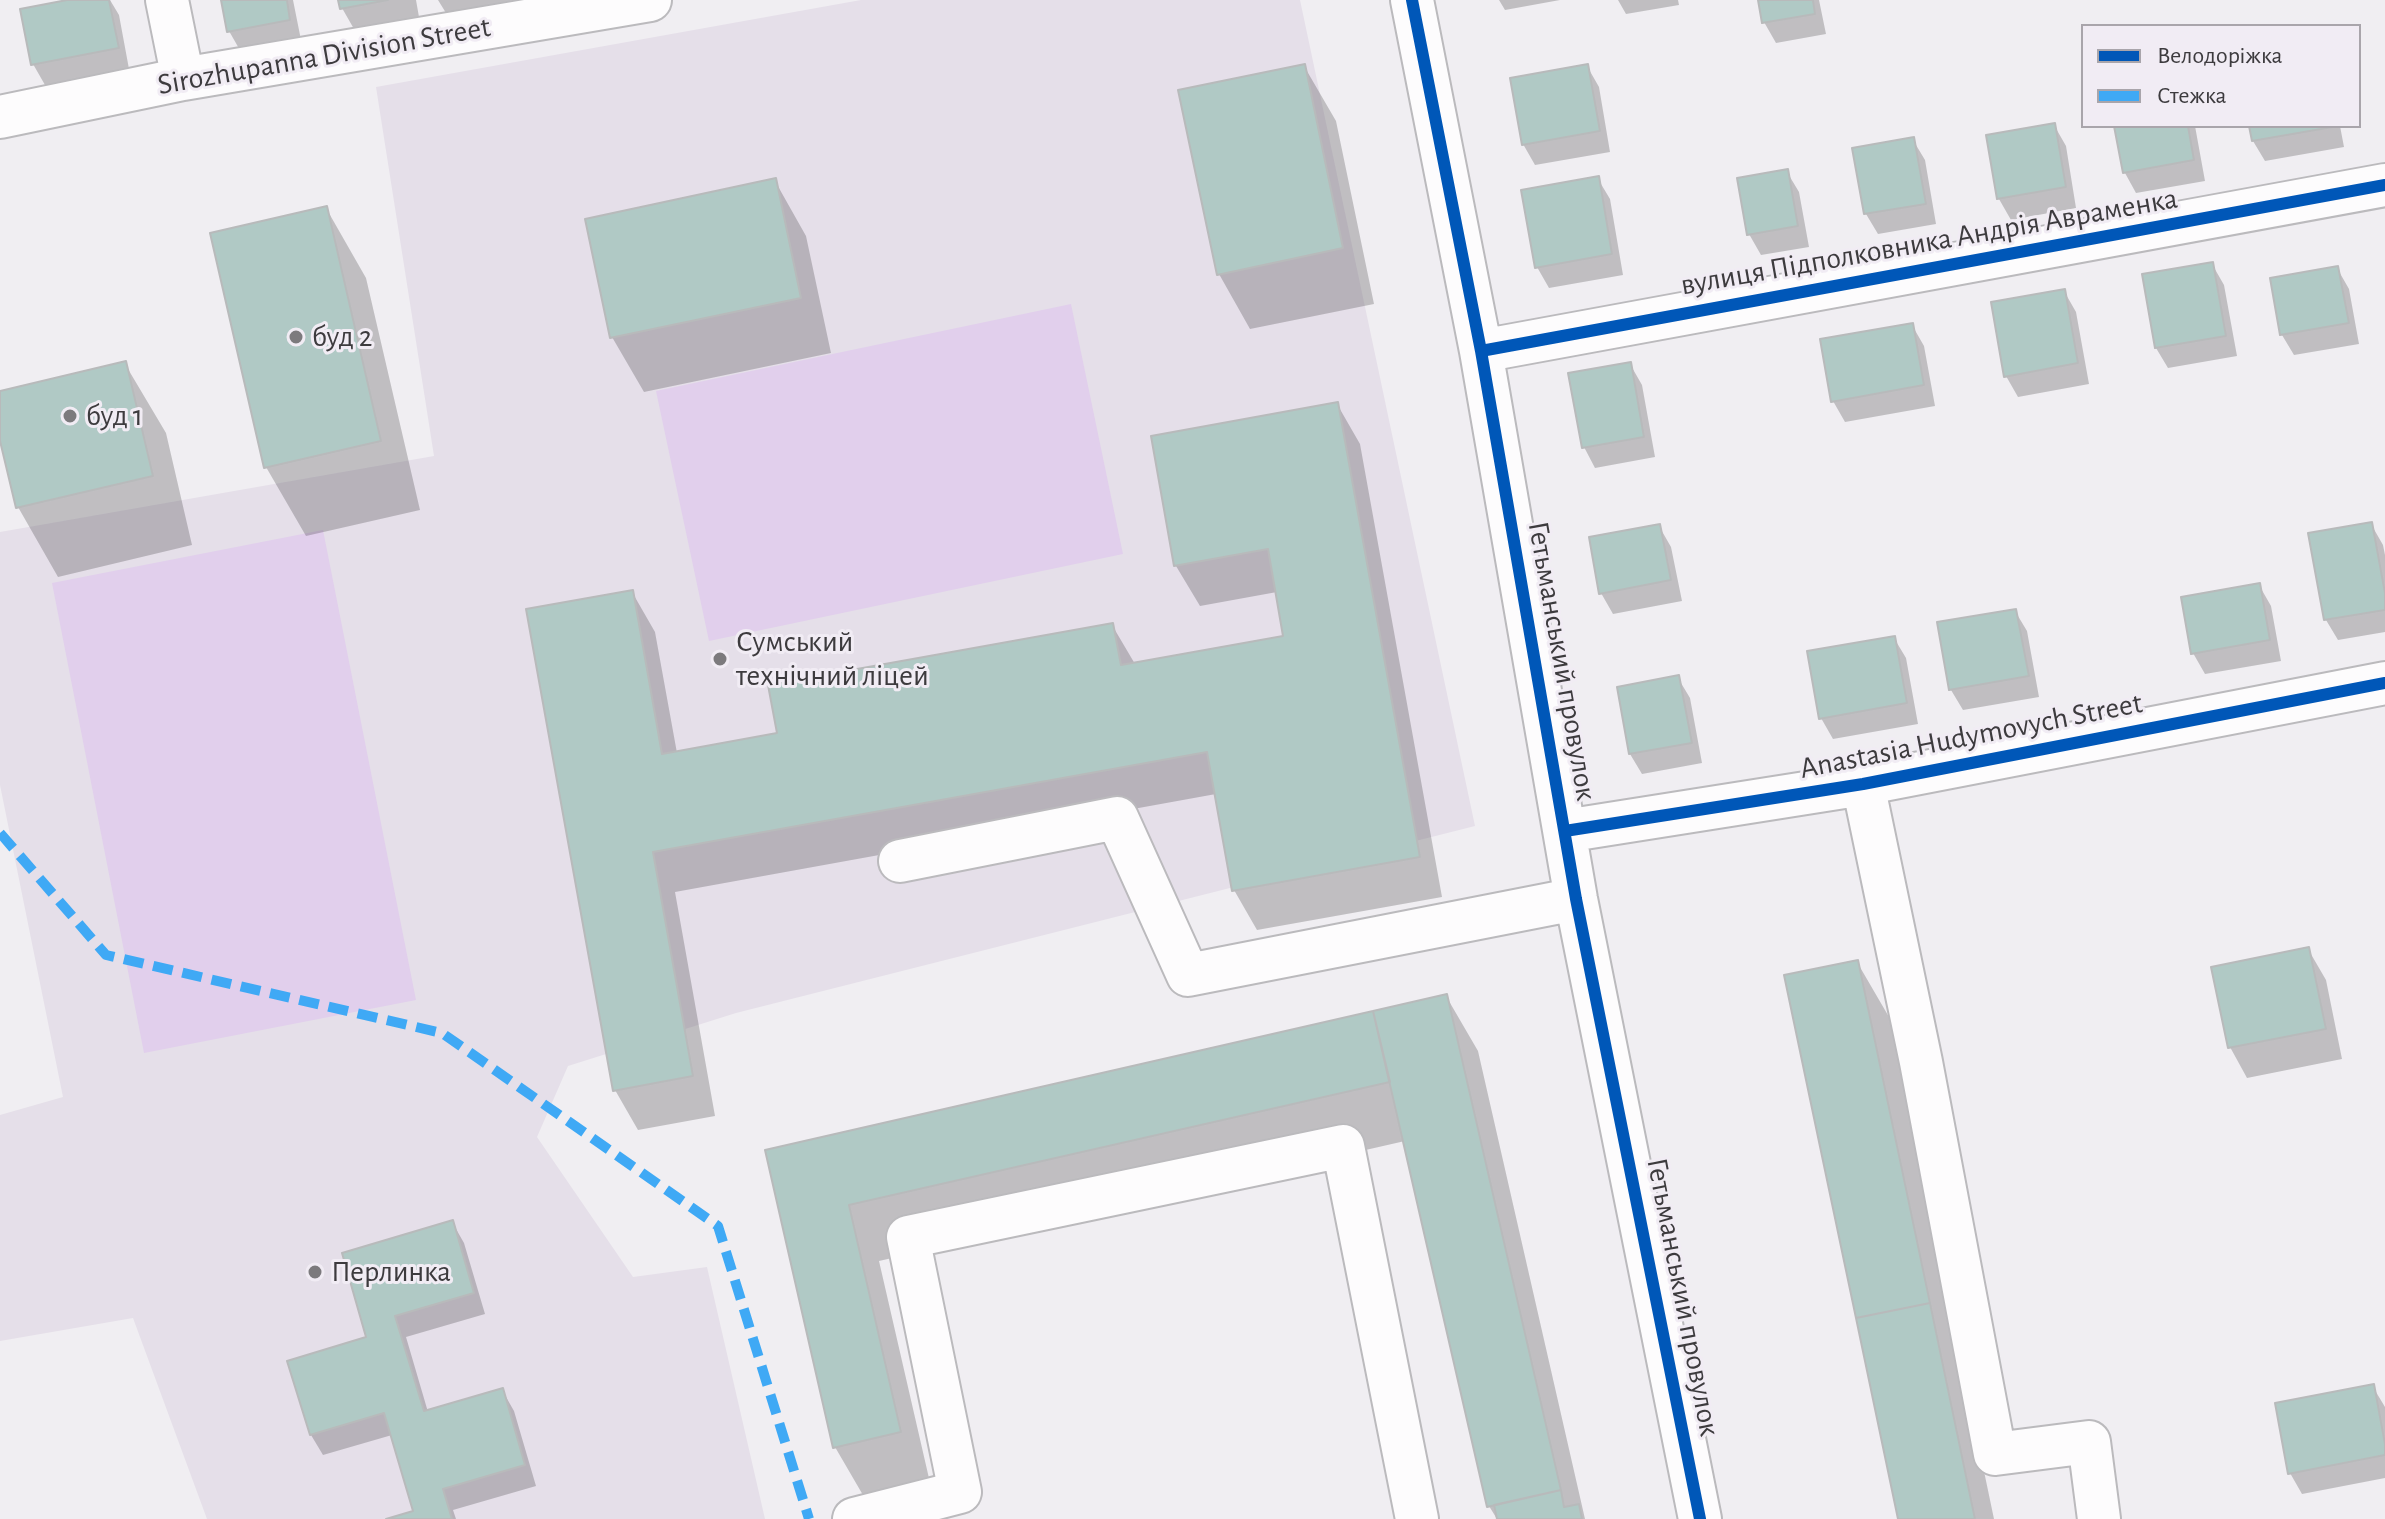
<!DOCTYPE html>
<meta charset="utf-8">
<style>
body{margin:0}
#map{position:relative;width:2385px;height:1519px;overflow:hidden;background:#f0eef2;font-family:"Alegreya Sans",sans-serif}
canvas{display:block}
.legend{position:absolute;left:2081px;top:24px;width:280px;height:104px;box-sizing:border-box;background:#f1ecf4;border:2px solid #a9a5ab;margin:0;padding:10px 14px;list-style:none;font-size:24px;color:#3d3b3e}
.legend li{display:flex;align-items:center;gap:16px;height:40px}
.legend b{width:40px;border:2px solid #a9a5ab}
</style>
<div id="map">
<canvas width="2385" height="1519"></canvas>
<ul class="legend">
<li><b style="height:10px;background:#0057b8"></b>Велодоріжка</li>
<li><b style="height:10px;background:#3fa9f5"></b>Стежка</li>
</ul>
</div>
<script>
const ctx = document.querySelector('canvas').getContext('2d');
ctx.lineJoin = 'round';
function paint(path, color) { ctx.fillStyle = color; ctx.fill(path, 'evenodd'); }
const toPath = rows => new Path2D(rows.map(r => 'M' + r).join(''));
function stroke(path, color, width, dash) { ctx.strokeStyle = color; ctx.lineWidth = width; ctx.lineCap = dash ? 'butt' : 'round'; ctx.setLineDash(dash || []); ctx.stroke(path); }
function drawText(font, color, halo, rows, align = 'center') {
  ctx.font = font + ' "Alegreya Sans",sans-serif'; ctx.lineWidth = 6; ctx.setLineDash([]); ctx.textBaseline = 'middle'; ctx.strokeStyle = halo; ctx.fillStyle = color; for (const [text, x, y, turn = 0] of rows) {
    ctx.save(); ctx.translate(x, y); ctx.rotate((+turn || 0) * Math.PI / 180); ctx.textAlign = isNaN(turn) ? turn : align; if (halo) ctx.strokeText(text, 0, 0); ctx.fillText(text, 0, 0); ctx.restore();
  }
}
const built = toPath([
 [861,0,1300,0,1475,826,736,1013,568,1066,537,1137,633,1277,707,1267,765,1519,207,1519,133,1318,0,1341,0,1115,63,1097,0,785,0,532,434,456,376,87]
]);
const green = toPath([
 [1071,304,1123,554,709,641,656,391],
 [323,530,416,1000,144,1053,52,583]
]);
const shadow = toPath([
 [77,0,110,0,119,15,129,69,45,85,33,64],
 [223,0,293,0,301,40,241,52,229,31],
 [340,0,416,0,419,17,354,29,342,8],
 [438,0,515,0,446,13],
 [1499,0,1560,0,1505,10],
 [1618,0,1678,0,1679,5,1626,14],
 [1760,0,1819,0,1826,34,1776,43,1764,22],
 [1304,66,1336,121,1374,304,1250,329,1219,274],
 [1587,66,1599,87,1610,152,1535,165,1523,144],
 [2054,125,2066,146,2076,208,2011,220,1999,199,1988,137],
 [2116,126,2195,126,2205,181,2136,193,2125,173],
 [2251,126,2340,126,2344,147,2265,161,2253,141],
 [1913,140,1925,160,1936,224,1878,234,1866,214,1854,150],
 [1787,172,1799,192,1809,247,1761,255,1749,234],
 [1598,179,1610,199,1623,275,1549,288,1537,267],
 [775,181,806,236,831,353,644,392,612,337],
 [326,208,366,278,420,510,306,536,266,467],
 [2212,264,2224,285,2237,356,2168,368,2156,348],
 [2337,268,2349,289,2359,344,2294,355,2282,335],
 [2064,291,2076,312,2089,384,2018,397,2006,376],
 [1912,325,1924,346,1935,406,1845,422,1833,401],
 [125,364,166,433,192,545,58,577,18,507,0,433,0,393],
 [1630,364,1642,385,1655,457,1595,468,1584,447],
 [1337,404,1360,444,1442,897,1257,930,1234,890,1216,794,675,892,715,1116,638,1130,615,1090,632,592,655,632,677,753,779,735,1112,625,1135,664,1285,637,1277,592,1200,606,1176,566,1153,437],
 [2371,524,2383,545,2385,555,2385,632,2338,640,2326,620],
 [1659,526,1671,547,1682,601,1613,614,1601,593],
 [2259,585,2271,606,2281,661,2205,674,2193,653],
 [2015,611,2027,631,2039,697,1963,710,1951,690,1939,624],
 [1894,638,1906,658,1918,724,1833,739,1821,718],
 [1678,678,1690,698,1702,763,1642,774,1630,754],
 [2308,949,2326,980,2342,1059,2247,1078,2230,1047],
 [1857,962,1889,1017,1994,1519,1900,1519],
 [1446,996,1478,1051,1585,1519,1497,1519,1489,1506,1405,1141,879,1261,931,1487,867,1502,835,1447,767,1151],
 [452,1222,464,1243,485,1314,406,1337,428,1412,502,1390,514,1411,536,1486,453,1510,456,1519,393,1519,415,1513,392,1435,323,1455,311,1435,290,1362,369,1339],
 [2373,1387,2385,1407,2385,1478,2302,1494,2290,1473]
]);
const building = toPath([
 [67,0,109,0,119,48,31,65,20,9,67,0],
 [221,0,287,0,290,20,227,32,221,0],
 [338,0,388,0,340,9,338,0],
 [1758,0,1813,0,1815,14,1762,23,1758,0],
 [1305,64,1343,248,1217,275,1178,90,1305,64],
 [1588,64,1600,131,1522,145,1510,78,1588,64],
 [2055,123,2066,187,1997,199,1986,135,2055,123],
 [2114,126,2188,126,2194,160,2123,173,2114,126],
 [2249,126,2333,126,2333,127,2252,141,2249,126],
 [1914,137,1926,204,1864,214,1852,148,1914,137],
 [1788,169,1798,226,1747,235,1737,178,1788,169],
 [1599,176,1612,254,1535,268,1521,190,1599,176],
 [776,178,801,298,610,338,585,219,776,178],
 [327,206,381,441,264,468,210,233,327,206],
 [2213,262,2226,336,2155,348,2142,274,2213,262],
 [2338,266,2349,323,2280,335,2270,278,2338,266],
 [2065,289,2078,363,2004,377,1991,302,2065,289],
 [1913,323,1924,385,1831,402,1820,339,1913,323],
 [126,361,153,476,16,508,0,441,0,391,126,361],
 [1631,362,1644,437,1582,448,1568,373,1631,362],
 [1338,402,1420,857,1232,891,1207,752,653,852,693,1076,613,1091,526,609,633,590,662,754,777,733,768,685,1113,623,1121,665,1283,636,1268,549,1174,566,1151,436,1338,402],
 [2372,522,2385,593,2385,610,2324,620,2308,533,2372,522],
 [1660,524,1671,580,1599,594,1589,537,1660,524],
 [2260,583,2270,640,2191,654,2181,597,2260,583],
 [2016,609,2029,676,1949,690,1937,622,2016,609],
 [1895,636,1907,703,1819,719,1807,651,1895,636],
 [1679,675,1692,743,1629,754,1617,687,1679,675],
 [2309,947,2326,1029,2228,1048,2211,967,2309,947],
 [1858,960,1930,1303,1856,1318,1784,975,1858,960],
 [1447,994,1561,1490,1487,1507,1373,1011,1447,994],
 [1373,1011,1390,1082,849,1205,901,1432,833,1448,765,1150,1373,1011],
 [453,1220,474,1293,395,1316,424,1411,503,1388,525,1465,443,1489,452,1519,386,1519,413,1511,384,1413,310,1435,287,1361,366,1337,342,1253,453,1220],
 [1930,1303,1975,1519,1898,1519,1856,1318,1930,1303],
 [2374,1384,2385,1444,2385,1455,2288,1474,2275,1403,2374,1384],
 [1561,1490,1564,1507,1579,1504,1582,1519,1497,1519,1494,1505,1561,1490]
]);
const minor = toPath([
 [167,0,183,79],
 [1412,0,1481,351,1576,899,1700,1519],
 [0,117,183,79,650,0],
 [1481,351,2385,185],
 [1863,784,1921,1062,1995,1454,2089,1442,2099,1519],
 [1565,831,1863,784,2385,683],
 [900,861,1117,818,1188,975,1576,899],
 [854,1519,960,1492,908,1237,1343,1146,1417,1519]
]);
const quiet = toPath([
 [0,833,106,955,442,1033,718,1226,809,1519]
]);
const cycleway = toPath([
 [1412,0,1481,351,1576,899,1700,1519],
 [1481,351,2385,185],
 [1565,831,1863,784,2385,683]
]);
const markers = [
 [296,337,8,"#7c7a7d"],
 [70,416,8,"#7c7a7d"],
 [720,659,8,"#7c7a7d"],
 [315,1272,8,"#7c7a7d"]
];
const streetNames = [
 ["Sirozhupanna Division Street",324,56,-10],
 ["вулиця Підполковника Андрія Авраменка",1929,242,-10],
 ["Гетьманський провулок",1562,661,80],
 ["Anastasia Hudymovych Street",1971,736,-11],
 ["Гетьманський провулок",1683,1297,79]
];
const poiNames = [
 ["буд 2",312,337],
 ["буд 1",86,416],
 ["Сумський",736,642],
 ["технічний ліцей",736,676],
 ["Перлинка",331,1272]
];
paint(built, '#e5dfe9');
paint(green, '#e1cfec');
paint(shadow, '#0003');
paint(building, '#b0c9c5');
stroke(building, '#b8babb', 2);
stroke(minor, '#bbbabd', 46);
stroke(minor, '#fdfcfd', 42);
stroke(quiet, '#3fa9f5', 10, [20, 10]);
stroke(cycleway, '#0057b8', 12);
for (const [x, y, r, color] of markers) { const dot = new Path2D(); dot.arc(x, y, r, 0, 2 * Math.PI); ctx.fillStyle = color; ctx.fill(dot); stroke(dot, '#f1ecf4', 3); }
drawText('30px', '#3d3b3e', '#f1ecf4', streetNames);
drawText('30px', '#3d3b3e', '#f1ecf4', poiNames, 'left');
</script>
